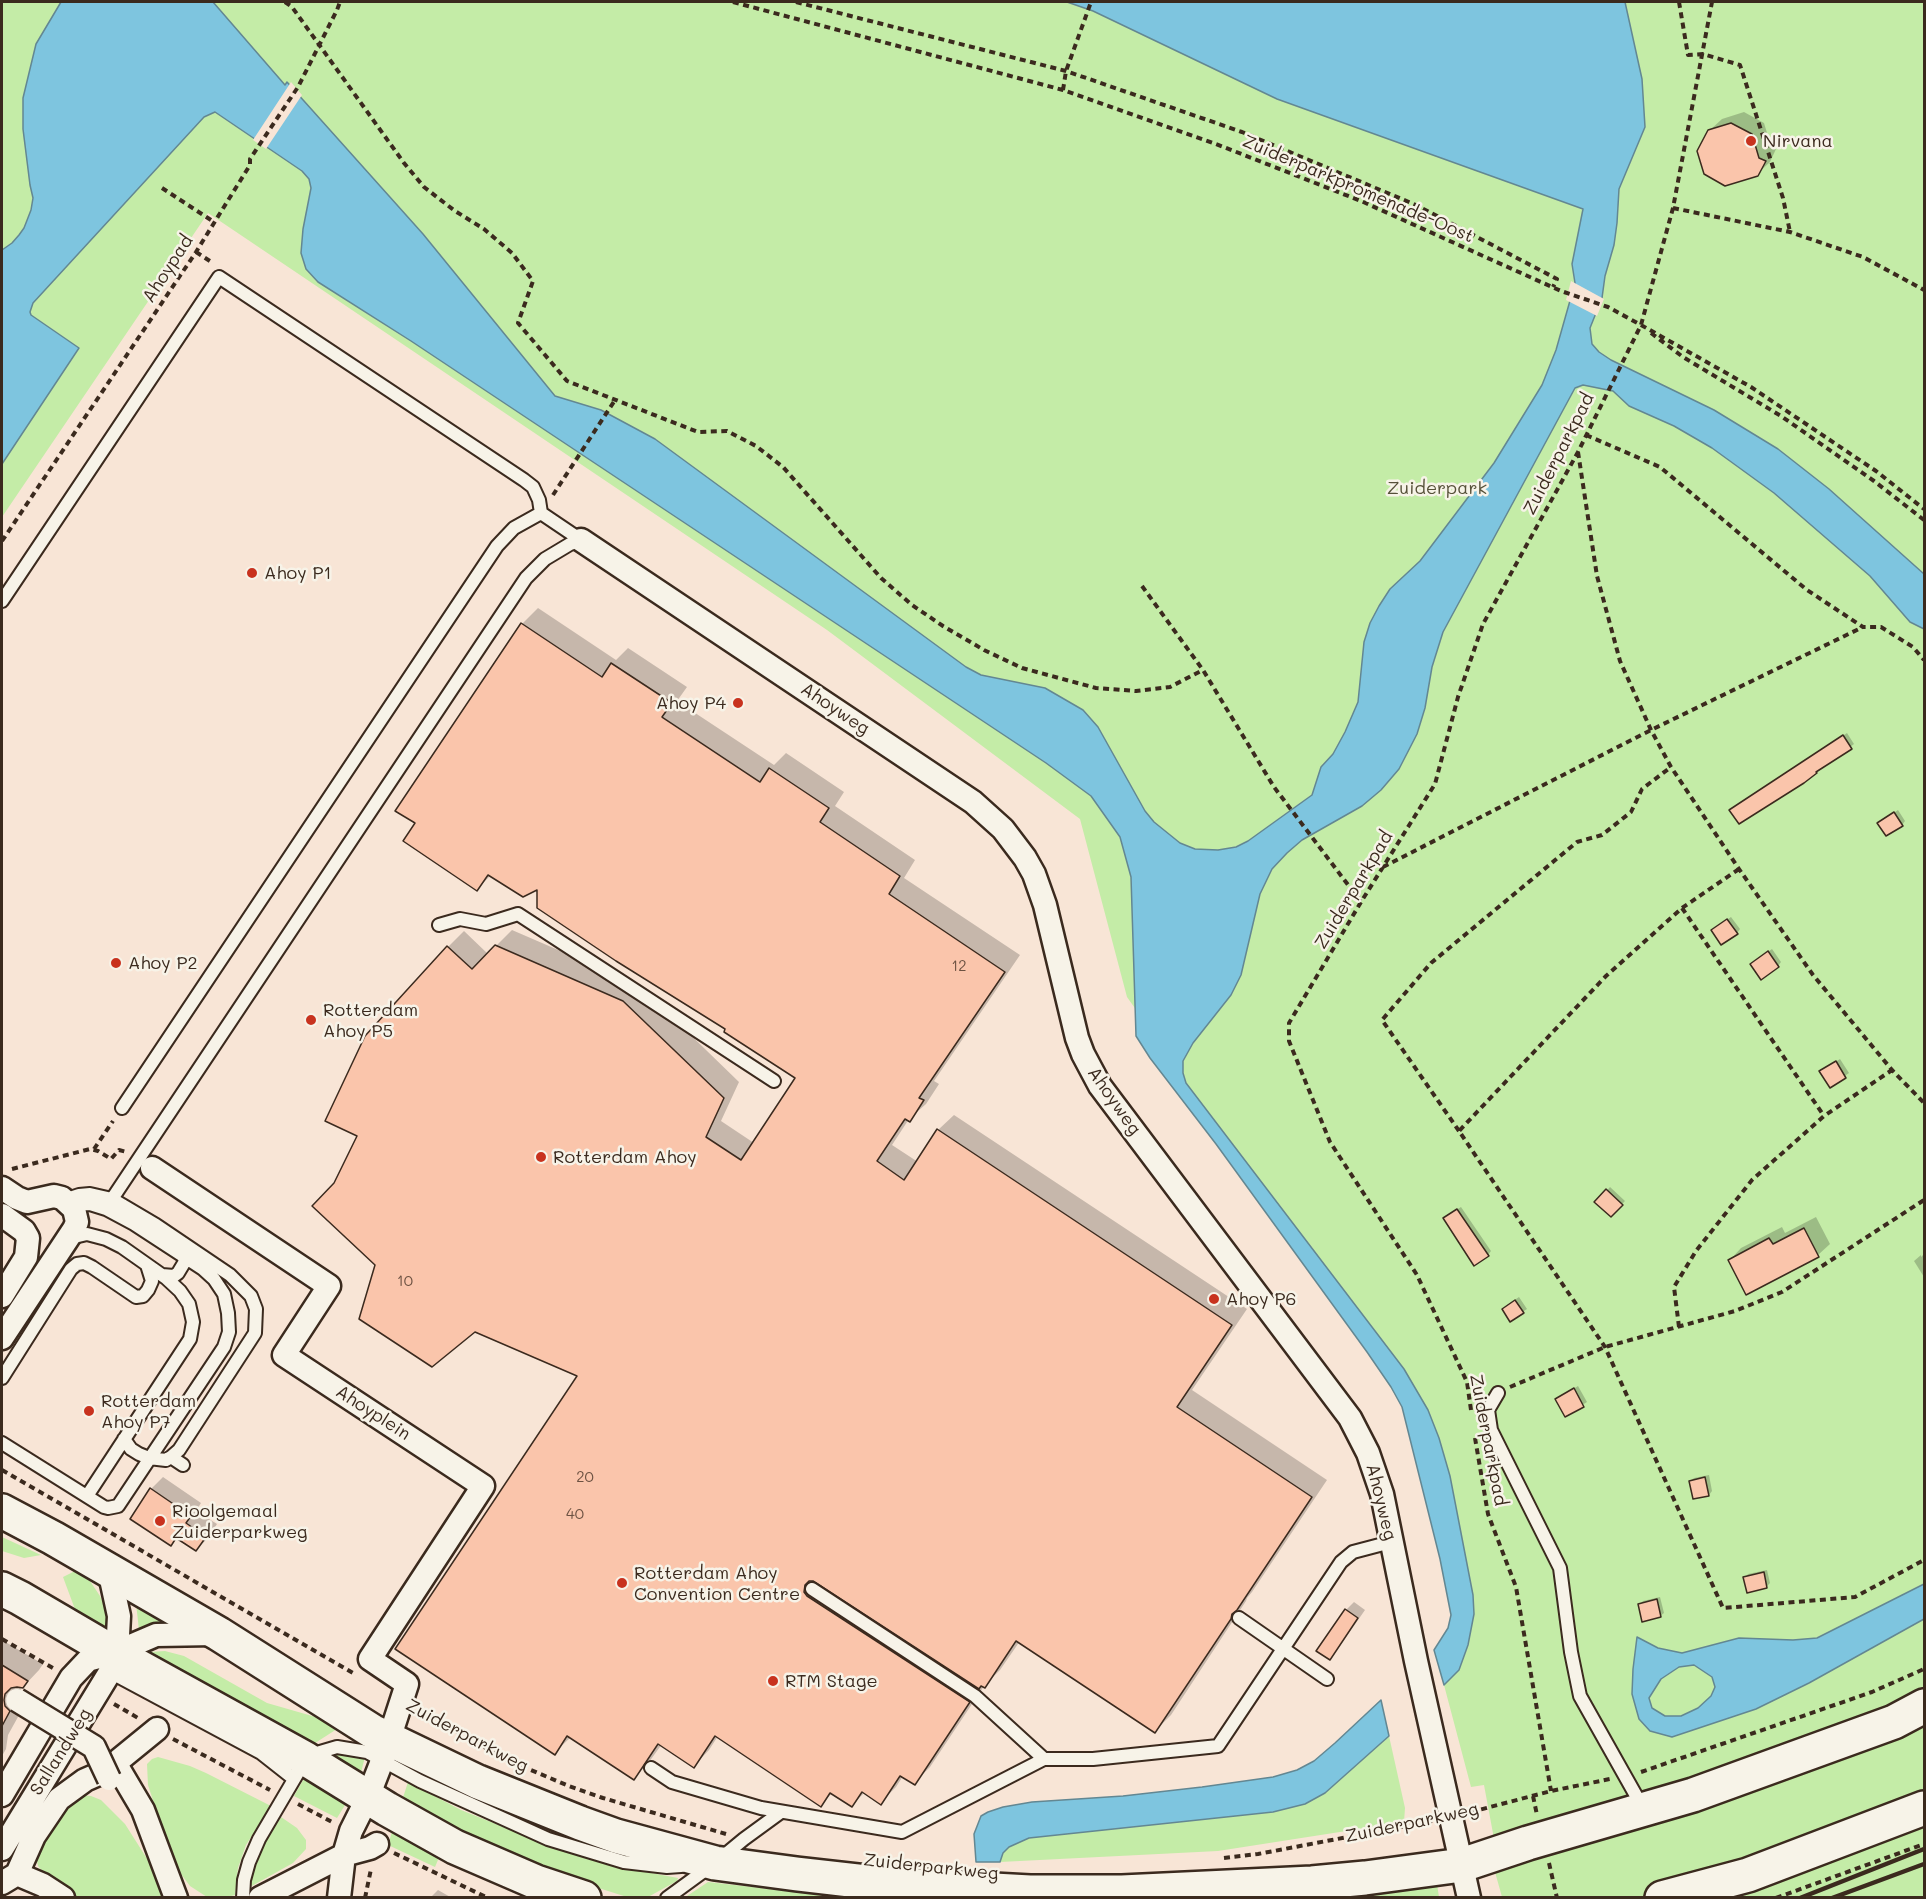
<!DOCTYPE html>
<style>
body{margin:0}
#map{position:relative;width:1926px;height:1899px;overflow:hidden;background:#f8e5d6;font-family:Mali,sans-serif}
canvas{display:block}
.frame{position:absolute;inset:0;border:3px solid #3b2a1e;pointer-events:none}
</style>
<div id="map">
<canvas width="1926" height="1899"></canvas>
<div class="frame"></div>
</div>
<script>
const ctx = document.querySelector('canvas').getContext('2d');
ctx.lineJoin = 'round';
function paint(path, color) { ctx.fillStyle = color; ctx.fill(path, 'evenodd'); }
const toPath = rows => new Path2D(rows.map(r => 'M' + r).join(''));
function stroke(path, color, width, dash) { ctx.strokeStyle = color; ctx.lineWidth = width; ctx.lineCap = dash ? 'butt' : 'round'; ctx.setLineDash(dash || []); ctx.stroke(path); }
function drawText(font, color, halo, rows, align = 'center') {
  ctx.font = font + ' Mali,sans-serif'; ctx.lineWidth = 5; ctx.setLineDash([]); ctx.textBaseline = 'middle'; ctx.strokeStyle = halo; ctx.fillStyle = color; for (const [text, x, y, turn = 0] of rows) {
    ctx.save(); ctx.translate(x, y); ctx.rotate((+turn || 0) * Math.PI / 180); ctx.textAlign = isNaN(turn) ? turn : align; if (halo) ctx.strokeText(text, 0, 0); ctx.fillText(text, 0, 0); ctx.restore();
  }
}
const green = toPath([
 [2,2,1924,2,1924,1897,1502,1897,1495,1872,1500,1871,1484,1785,1471,1787,1444,1685,1459,1670,1463,1658,1413,1423,1275,1204,1186,1083,1184,1077,1127,997,1080,819,827,630,208,213,2,517],
 [2,1537,41,1555,24,1558,2,1551],
 [75,1571,86,1575,100,1596,108,1615,108,1633,76,1612,63,1577],
 [136,1603,176,1626,139,1630],
 [165,1651,184,1656,267,1703,340,1724,340,1727,309,1747,149,1658,150,1652],
 [1389,1736,1405,1808,1404,1822,1218,1851,1000,1862,1003,1853,1009,1847,1029,1838,1273,1812,1305,1804,1325,1793],
 [337,1753,365,1757,359,1780,323,1759],
 [158,1757,190,1766,206,1773,271,1806,246,1845,238,1868,235,1895,227,1897,207,1897,190,1886,181,1874,167,1844,148,1785,147,1764,152,1759],
 [306,1775,350,1797,337,1818,294,1796],
 [408,1782,461,1810,546,1844,614,1866,678,1878,677,1881,648,1897,627,1897,570,1879,400,1807],
 [80,1795,91,1796,101,1800,125,1824,151,1865,163,1897,77,1897,53,1884,38,1866,35,1852,40,1832],
 [281,1817,297,1828,306,1840,306,1849,293,1863,250,1887,252,1875,259,1853],
 [395,1822,443,1848,435,1867,388,1845],
 [708,1882,814,1894,874,1897,684,1898],
 [1437,1884,1439,1897,1244,1898]
]);
const water = toPath([
 [61,2,213,2,285,85,287,82,423,234,555,396,601,410,655,439,966,667,981,675,1045,688,1083,710,1098,727,1145,811,1154,822,1180,843,1195,849,1218,850,1236,847,1248,841,1312,795,1321,767,1333,754,1345,732,1358,702,1364,642,1370,623,1379,606,1390,589,1420,561,1494,463,1542,385,1556,350,1575,283,1572,264,1583,209,1277,99,1093,11,1067,2,1625,2,1642,79,1645,127,1619,189,1617,223,1614,245,1605,276,1602,298,1590,328,1592,344,1599,352,1611,360,1714,410,1778,449,1829,489,1924,574,1924,629,1910,622,1870,576,1774,493,1712,448,1674,426,1629,406,1613,391,1583,385,1575,388,1443,632,1432,667,1425,708,1417,734,1399,769,1381,790,1362,806,1302,840,1287,853,1272,869,1260,894,1241,975,1231,995,1193,1043,1183,1061,1183,1073,1186,1083,1404,1369,1428,1410,1439,1438,1450,1476,1473,1595,1474,1614,1468,1645,1459,1670,1444,1685,1434,1650,1448,1628,1451,1615,1440,1559,1402,1407,1391,1387,1367,1352,1216,1144,1150,1058,1136,1036,1131,877,1120,837,1091,796,1046,763,411,341,318,282,306,269,301,253,303,229,311,188,309,179,302,171,215,112,204,117,33,303,30,312,31,315,79,348,2,464,2,250,12,243,19,235,24,228,31,210,33,198,30,185,23,129,23,98,36,44,61,2],
 [1924,1584,1924,1619,1809,1683,1756,1709,1672,1737,1650,1731,1639,1719,1632,1694,1633,1669,1637,1637,1658,1648,1682,1653,1739,1638,1793,1640,1817,1638,1924,1584],
 [1694,1665,1712,1677,1715,1687,1711,1696,1698,1708,1681,1716,1665,1716,1652,1708,1649,1698,1661,1679,1679,1667,1694,1665],
 [1381,1700,1389,1736,1325,1793,1305,1804,1273,1812,1029,1838,1009,1847,1003,1853,1000,1862,976,1862,974,1834,981,1816,988,1812,1003,1807,1032,1802,1123,1796,1202,1787,1273,1777,1297,1770,1314,1761,1335,1743,1381,1700]
]);
const pier = toPath([
 [291,82,302,95,266,149,253,140],
 [1571,281,1604,299,1597,316,1566,300]
]);
const shadow = toPath([
 [1744,112,1764,123,1771,146,1776,149,1770,162,1757,174,1709,131,1722,119],
 [538,608,616,660,628,648,687,687,677,701,774,765,786,753,844,792,835,806,915,860,904,878,1020,955,934,1081,939,1084,926,1104,909,1119,892,1145,918,1162,938,1130,954,1115,1247,1309,1192,1390,1327,1480,1252,1592,1247,1598,1246,1601,1171,1715,1155,1731,1020,1641,1000,1670,984,1686,930,1767,914,1783,903,1776,896,1787,880,1803,865,1792,852,1805,833,1792,821,1805,718,1736,709,1750,694,1766,662,1744,649,1762,634,1778,571,1737,554,1753,579,1376,377,1265,336,1184,448,947,464,931,488,954,512,930,639,985,739,1082,721,1121,754,1143,797,1078,727,1028,539,888,491,875,477,889,417,823,398,811,522,624],
 [1847,733,1854,744,1816,772,1735,807],
 [1898,810,1905,821,1902,825,1883,820],
 [1731,917,1740,929,1737,933,1716,927],
 [1772,949,1781,962,1778,966,1755,961],
 [1840,1059,1849,1073,1830,1086,1821,1071],
 [1610,1187,1625,1201,1611,1215,1597,1202],
 [1461,1207,1491,1251,1488,1255,1448,1215],
 [1816,1217,1830,1244,1818,1255,1747,1293,1730,1260,1741,1248,1782,1227,1785,1233],
 [1924,1254,1924,1277,1914,1261,1921,1255,1921,1257],
 [1519,1297,1527,1309,1510,1320,1507,1305],
 [1578,1386,1587,1402,1566,1415,1557,1399],
 [1709,1475,1712,1491,1709,1495,1690,1481,1694,1478],
 [163,1477,201,1503,196,1511,217,1524,208,1538,196,1550,177,1537,170,1544,151,1489],
 [1767,1570,1770,1583,1767,1586,1745,1578,1748,1574],
 [1660,1597,1664,1613,1660,1616,1640,1604,1643,1601],
 [1354,1602,1365,1610,1337,1650,1330,1658,1319,1650,1346,1610],
 [2,1640,43,1664,39,1670,23,1687,20,1686,21,1690,29,1697,8,1735,6,1749,2,1756],
 [438,1890,452,1898,430,1898]
]);
const building = toPath([
 [1731,123,1752,134,1759,158,1766,161,1758,176,1725,186,1704,174,1697,151,1708,130,1731,123],
 [521,623,602,677,611,663,672,703,662,717,760,782,769,768,829,808,820,822,900,876,889,894,1005,972,919,1098,924,1100,910,1122,905,1119,877,1161,904,1180,937,1129,1232,1325,1177,1407,1312,1497,1237,1610,1232,1614,1231,1619,1155,1733,1016,1641,985,1688,981,1686,979,1689,813,1581,809,1581,805,1585,804,1592,807,1596,970,1702,915,1785,900,1776,881,1805,862,1792,852,1807,830,1793,821,1807,715,1736,694,1768,658,1744,634,1780,567,1736,555,1755,395,1649,577,1376,475,1332,432,1367,359,1319,375,1265,312,1206,334,1183,357,1136,325,1121,365,1036,447,946,472,969,495,945,623,1001,724,1098,706,1137,741,1160,795,1078,724,1032,725,1029,616,961,537,908,537,890,523,897,488,875,477,891,403,841,415,823,395,811,521,623],
 [1843,735,1852,749,1816,772,1817,773,1804,783,1739,824,1729,810,1843,735],
 [1894,812,1903,826,1886,836,1877,823,1894,812],
 [1727,919,1738,934,1721,945,1711,930,1727,919],
 [1768,951,1779,967,1761,980,1750,964,1768,951],
 [1836,1061,1846,1078,1830,1088,1819,1071,1836,1061],
 [1606,1189,1623,1205,1611,1217,1594,1202,1606,1189],
 [1457,1209,1489,1256,1474,1266,1443,1218,1457,1209],
 [1804,1228,1819,1257,1746,1295,1728,1260,1769,1238,1773,1244,1804,1228],
 [1515,1300,1524,1313,1510,1322,1502,1309,1515,1300],
 [1574,1388,1584,1407,1565,1417,1555,1399,1574,1388],
 [1705,1477,1709,1496,1693,1499,1689,1481,1705,1477],
 [150,1488,191,1516,186,1523,206,1537,196,1551,176,1538,171,1546,130,1519,150,1488],
 [1764,1572,1767,1588,1747,1593,1743,1577,1764,1572],
 [1657,1599,1661,1617,1642,1622,1638,1604,1657,1599],
 [1345,1609,1358,1618,1330,1660,1316,1651,1345,1609],
 [2,1665,28,1681,23,1688,17,1687,11,1688,5,1694,4,1700,5,1706,10,1711,2,1726,2,1665]
]);
const path = toPath([
 [285,2,292,7,404,163,424,187,455,211,484,229,512,253,533,281,518,323,567,381,698,432,727,431,756,446,783,467,881,578,912,605,943,626,984,650,1022,668,1096,688,1136,691,1170,687,1203,670],
 [733,2,1063,90,1216,144,1361,201,1561,291,1608,307,1641,325,1751,387,1876,471,1924,509],
 [796,2,1066,71,1242,132,1416,205,1557,279,1553,287],
 [1679,2,1688,55,1703,54,1740,65,1783,198,1790,232],
 [1063,90,1066,71,1091,2],
 [162,188,214,222],
 [1673,208,1790,232,1863,257,1924,290],
 [196,252,213,263],
 [1651,333,1683,357,1781,416,1874,481,1924,520],
 [1586,435,1660,467,1807,590,1863,627,1881,627,1913,647,1924,660],
 [1578,452,1597,576,1620,661,1651,730,1671,767,1739,869,1813,975,1892,1070,1924,1103],
 [553,495,615,400],
 [2,541,196,252,250,165,250,159,298,87,337,10,340,2],
 [1142,586,1203,670,1274,787,1361,902],
 [1383,867,1651,730,1863,627],
 [1739,869,1682,908,1606,976,1459,1131,1605,1347,1723,1608,1855,1597,1924,1560],
 [1682,908,1824,1116],
 [1459,1131,1382,1020,1431,963,1577,842,1602,835,1631,812,1642,789,1671,767],
 [94,1149,113,1121],
 [12,1169,90,1149,98,1151,111,1159,119,1150,127,1152],
 [1679,1327,1674,1287,1696,1251,1752,1180,1824,1116,1892,1070],
 [1510,1387,1605,1347,1735,1311,1782,1292,1924,1200],
 [1471,1410,1467,1382,1417,1275,1330,1142,1289,1041,1289,1023,1361,902,1435,784,1458,697,1483,624,1578,452,1641,325,1673,208,1712,2],
 [1475,1438,1488,1514,1516,1587,1551,1791],
 [2,1470,353,1673],
 [2,1639,53,1668],
 [114,1704,138,1718],
 [420,1711,507,1760,569,1786,603,1798,726,1834],
 [173,1739,270,1790],
 [1641,1772,1872,1692,1924,1669],
 [1533,1796,1537,1815],
 [298,1804,334,1823],
 [1471,1812,1551,1791,1610,1779],
 [394,1853,488,1898],
 [1224,1858,1258,1854,1432,1821],
 [1549,1863,1557,1898],
 [365,1898,371,1869],
 [1776,1898,1924,1844]
]);
const lane = toPath([
 [541,513,581,540],
 [2,601,219,277,524,480,533,487,539,500,541,513],
 [439,925,460,919,486,924,518,914,774,1081],
 [122,1108,497,546,514,528,541,513],
 [112,1199,526,578,545,559,570,544,581,540],
 [64,1200,79,1195,90,1194,112,1199,156,1225,230,1275,251,1296,256,1309,255,1333,179,1450,171,1457,166,1460,149,1458,139,1454,131,1449,124,1439],
 [70,1238,87,1234,106,1239,122,1247,166,1278,180,1291,189,1304,193,1322,190,1339,87,1496],
 [162,1275,174,1276,178,1273,184,1263,185,1257],
 [2,1378,71,1269,77,1264,84,1263,92,1267,136,1297,143,1296,148,1290,152,1281,147,1265],
 [1498,1393,1488,1410,1491,1430,1560,1568,1571,1652,1580,1696,1643,1808],
 [2,1443,104,1507,108,1508,118,1506,224,1347,229,1332,228,1313,224,1294,214,1279,203,1269,134,1224,106,1209,90,1204,71,1205],
 [171,1457,183,1465],
 [812,1589,975,1696,1044,1759],
 [1239,1618,1327,1679],
 [106,1670,261,1753,294,1779],
 [651,1768,672,1782,761,1808,902,1832,1044,1759,1093,1759,1218,1746,1341,1562,1353,1552,1391,1542],
 [243,1898,244,1880,249,1862,259,1839,306,1759,320,1752,337,1747,367,1752,420,1781,548,1839,624,1862,667,1867,681,1866],
 [667,1898,715,1863,744,1839,781,1812]
]);
const street = toPath([
 [581,540,973,802,1003,829,1025,858,1034,874,1045,905,1077,1038,1083,1054,1100,1086,1350,1418,1368,1453,1382,1494,1416,1661,1469,1898],
 [152,1168,329,1286,284,1355,483,1486,370,1659,407,1684,382,1761,368,1797,351,1831,344,1855,339,1898],
 [2,1188,17,1198,27,1202,54,1196,62,1198,74,1209,77,1222,74,1229,2,1338],
 [2,1215,24,1231,28,1238,26,1257,2,1296],
 [118,1768,119,1760,157,1729],
 [2,1795,71,1678,88,1660,114,1653,156,1635,215,1634],
 [2,1849,110,1672,118,1635,119,1616,109,1570],
 [17,1874,43,1885,63,1898],
 [2,1883,17,1874,34,1836,59,1799,85,1780,117,1766,143,1810,176,1898],
 [260,1898,344,1855,370,1848,377,1844]
]);
const secondary = toPath([
 [2,1511,53,1538,219,1634,372,1731,478,1782,580,1823,616,1836,715,1863,797,1874,884,1884,1030,1892,1122,1892,1312,1883,1365,1878,1462,1865,1528,1843,1693,1795,1894,1722,1924,1706],
 [2,1589,20,1598,114,1653,306,1759,387,1809,455,1847,536,1882,584,1898],
 [1662,1898,1748,1875,1924,1808]
]);
const rail = toPath([
 [1800,1898,1924,1849],
 [1832,1898,1924,1864]
]);
const streetBridge = toPath([
 [17,1700,94,1747,109,1779]
]);
const markers = [
 [1751,141,6,"#c8321e"],
 [252,573,6,"#c8321e"],
 [738,703,6,"#c8321e"],
 [116,963,6,"#c8321e"],
 [311,1020,6,"#c8321e"],
 [541,1157,6,"#c8321e"],
 [1214,1299,6,"#c8321e"],
 [89,1411,6,"#c8321e"],
 [160,1521,6,"#c8321e"],
 [622,1583,6,"#c8321e"],
 [773,1681,6,"#c8321e"]
];
const numberNames = [
 ["12",959,966],
 ["10",405,1281],
 ["20",585,1477],
 ["40",575,1514]
];
const poiNames = [
 ["Nirvana",1763,141],
 ["Ahoy P1",264,573],
 ["Ahoy P4",726,703,"right"],
 ["Ahoy P2",128,963],
 ["Rotterdam",323,1010],
 ["Ahoy P5",323,1031],
 ["Rotterdam Ahoy",553,1157],
 ["Ahoy P6",1226,1299],
 ["Rotterdam",101,1401],
 ["Ahoy P7",101,1422],
 ["Rioolgemaal",172,1511],
 ["Zuiderparkweg",172,1532],
 ["Rotterdam Ahoy",634,1573],
 ["Convention Centre",634,1594],
 ["RTM Stage",785,1681]
];
const streetNames = [
 ["Zuiderparkpromenade-Oost",1358,189,23],
 ["Ahoypad",168,269,-57],
 ["Zuiderparkpad",1559,454,-63],
 ["Ahoyweg",835,709,34],
 ["Zuiderparkpad",1354,890,-59],
 ["Ahoyweg",1114,1101,55],
 ["Ahoyplein",373,1413,33],
 ["Zuiderparkpad",1488,1440,79],
 ["Ahoyweg",1381,1502,76],
 ["Zuiderparkweg",467,1736,28],
 ["Sallandweg",61,1752,-58],
 ["Zuiderparkweg",1412,1823,-12],
 ["Zuiderparkweg",931,1867,6]
];
const parkNames = [
 ["Zuiderpark",1437,488]
];
paint(green, '#c4eca7');
paint(water, '#7ec5df');
stroke(water, '#638792', 1.5);
paint(pier, '#f8e5d6');
paint(shadow, '#0003');
paint(building, '#fac5ab');
stroke(building, '#3b2a1e', 1.5);
stroke(lane, '#3b2a1e', 16);
stroke(street, '#3b2a1e', 27);
stroke(secondary, '#3b2a1e', 38);
stroke(path, '#3b2a1e', 4, [6, 4.5]);
stroke(lane, '#f7f3e8', 12);
stroke(street, '#f7f3e8', 22);
stroke(secondary, '#f7f3e8', 33);
stroke(rail, '#3b2a1e', 4.5);
stroke(streetBridge, '#3b2a1e', 27, []);
stroke(streetBridge, '#f7f3e8', 22);
for (const [x, y, r, color] of markers) { const dot = new Path2D(); dot.arc(x, y, r, 0, 2 * Math.PI); ctx.fillStyle = color; ctx.fill(dot); stroke(dot, '#f7f3e8', 2); }
drawText('15px', '#6b5141', null, numberNames);
drawText('18px', '#3b2a1e', '#f7f3e8', poiNames, 'left');
drawText('18px', '#3b2a1e', '#f7f3e8', streetNames);
drawText('18px', '#565139', '#f7f3e8', parkNames);
</script>
